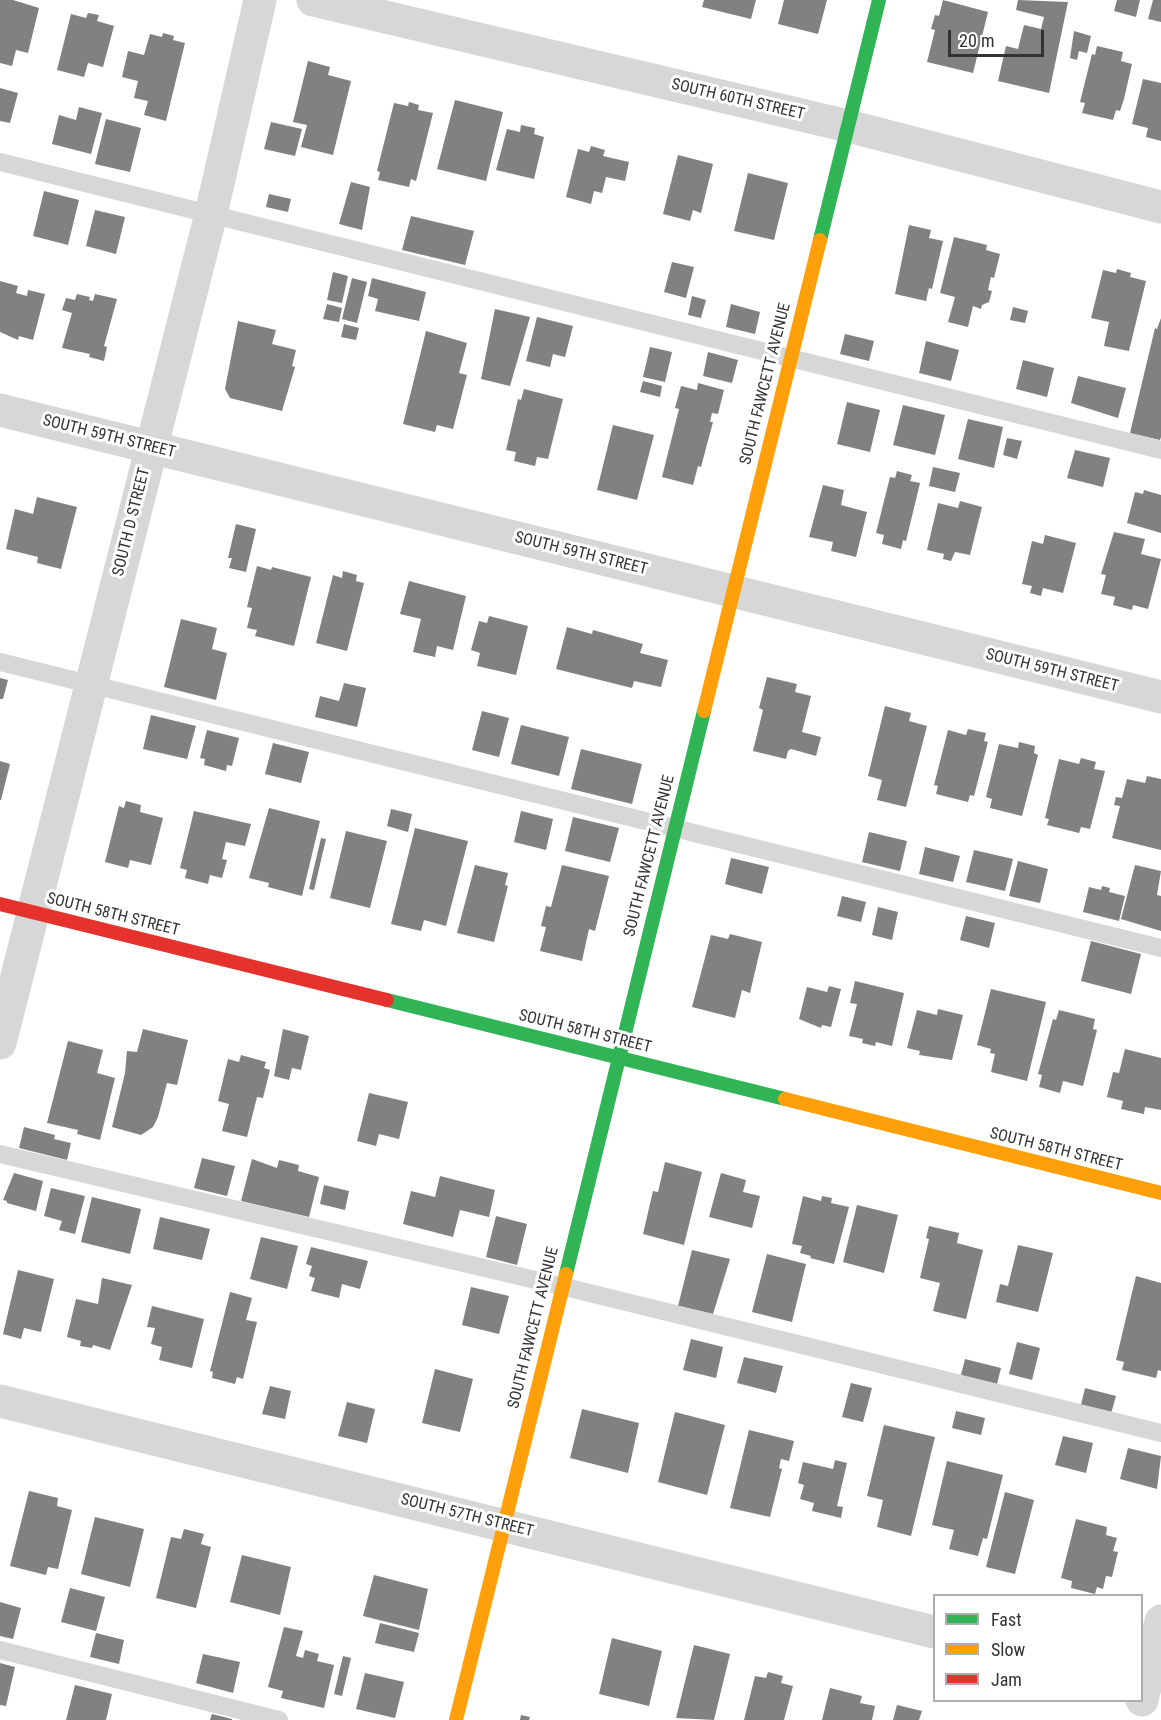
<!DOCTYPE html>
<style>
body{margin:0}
#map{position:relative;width:1161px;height:1720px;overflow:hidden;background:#fff;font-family:"Roboto Condensed",sans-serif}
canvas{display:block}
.legend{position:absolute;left:933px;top:1594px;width:210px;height:108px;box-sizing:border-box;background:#fff;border:2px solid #adadad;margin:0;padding:8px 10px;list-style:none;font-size:18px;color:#333}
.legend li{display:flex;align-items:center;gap:12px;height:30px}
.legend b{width:30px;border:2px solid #adadad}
.scale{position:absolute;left:948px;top:30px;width:96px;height:27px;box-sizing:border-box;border:3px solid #333;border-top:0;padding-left:8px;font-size:18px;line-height:21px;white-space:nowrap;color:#333;-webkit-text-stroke:4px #fff;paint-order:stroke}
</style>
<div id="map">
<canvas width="1161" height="1720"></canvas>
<ul class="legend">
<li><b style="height:8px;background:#30b455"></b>Fast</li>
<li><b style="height:8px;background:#ff9f0a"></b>Slow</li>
<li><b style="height:8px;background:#e5322d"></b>Jam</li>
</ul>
<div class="scale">20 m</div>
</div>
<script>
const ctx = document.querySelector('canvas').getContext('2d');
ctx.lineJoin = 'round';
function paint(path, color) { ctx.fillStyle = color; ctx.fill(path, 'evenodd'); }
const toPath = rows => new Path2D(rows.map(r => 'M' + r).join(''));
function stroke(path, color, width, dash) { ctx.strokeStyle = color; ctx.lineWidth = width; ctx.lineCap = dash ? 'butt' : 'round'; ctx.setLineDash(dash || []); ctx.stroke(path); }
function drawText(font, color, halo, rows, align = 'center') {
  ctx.font = font + ' "Roboto Condensed",sans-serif'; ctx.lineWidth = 6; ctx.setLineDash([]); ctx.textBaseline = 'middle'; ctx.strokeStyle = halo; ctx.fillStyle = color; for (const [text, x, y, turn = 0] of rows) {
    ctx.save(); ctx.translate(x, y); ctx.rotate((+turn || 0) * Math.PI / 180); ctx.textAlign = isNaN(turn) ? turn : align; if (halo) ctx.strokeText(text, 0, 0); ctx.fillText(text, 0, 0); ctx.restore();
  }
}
const building = toPath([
 [0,0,13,0,39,8,28,53,16,50,12,66,0,63],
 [704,0,756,0,751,19,702,7],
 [784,0,827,0,818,34,778,24],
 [943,0,988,12,973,73,927,62,935,30,931,29,935,15,939,16],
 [1018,0,1068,2,1049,93,998,81,1006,46,1018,49,1024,25,1041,29,1044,17,1016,10],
 [1117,0,1140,0,1136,17,1114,11],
 [1153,0,1161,0,1161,22,1148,19],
 [88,13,99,15,97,21,114,26,103,67,88,63,84,77,57,70,71,14,86,18],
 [1074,31,1091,36,1087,53,1079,51,1077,60,1070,58],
 [163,33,174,36,173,40,185,43,166,121,144,115,148,101,134,98,138,81,122,77,128,51,144,55,150,34,162,37],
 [1097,46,1123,52,1121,61,1132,64,1124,99,1120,111,1116,110,1113,120,1082,113,1085,103,1080,102,1092,54,1095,55],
 [308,61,330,67,328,75,351,81,333,155,301,147,307,125,293,122],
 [1143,79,1161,83,1161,141,1146,137,1148,128,1132,124],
 [0,88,18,93,10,123,0,121],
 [455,100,503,112,486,181,437,169],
 [409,102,419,105,418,110,433,113,416,181,411,179,409,187,378,180,380,172,377,171,394,103,408,106],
 [79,107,102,113,91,154,52,144,59,115,76,120],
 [106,119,141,128,130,172,95,164],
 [271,122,302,129,295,156,264,149],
 [521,125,535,128,534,134,544,137,534,179,496,170,507,129,520,132],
 [591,146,605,150,603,156,629,162,625,181,606,177,602,193,594,191,591,204,566,197,578,149,589,152],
 [678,155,713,164,701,213,693,210,690,221,663,214],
 [748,173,788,183,774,240,734,231],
 [351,182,370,187,362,230,339,224],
 [44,191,79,200,68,245,33,236],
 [269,194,291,199,288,212,266,207],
 [95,210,125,217,116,254,86,246],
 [411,216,474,231,465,265,402,250],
 [909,225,931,230,929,238,943,241,932,289,929,288,926,301,895,294],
 [954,237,987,245,986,250,1000,254,994,278,991,277,988,290,992,291,989,302,982,305,981,309,973,306,968,327,948,322,955,297,940,293],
 [672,262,694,267,686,298,664,292],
 [1117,269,1131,273,1130,277,1146,281,1129,351,1104,346,1109,322,1091,318,1103,270,1116,273],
 [333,272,348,276,342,303,327,300],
 [352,278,367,282,357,323,342,319],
 [372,278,426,292,419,321,375,311,378,299,368,296],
 [0,281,18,286,16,293,27,296,28,290,45,294,33,340,19,336,18,340,0,332],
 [77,294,90,297,89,300,93,301,95,294,117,299,104,346,107,347,104,361,89,357,90,354,62,348,72,313,62,310,66,298,75,300],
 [692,296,706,300,701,318,688,315],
 [327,304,342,308,339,322,323,319],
 [731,304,760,312,755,334,726,327],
 [1013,307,1028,311,1025,323,1010,320],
 [495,309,530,317,510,386,481,379],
 [537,317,573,326,565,357,553,354,550,367,526,361],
 [1161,318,1161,437,1160,440,1130,433,1155,328,1157,329],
 [238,321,276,330,272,344,296,350,292,366,295,367,282,411,230,398,225,389],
 [344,324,359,328,356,340,341,337],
 [426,331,467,343,459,373,467,375,453,429,437,425,435,432,403,424],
 [845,334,874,341,869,361,840,354],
 [926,341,959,350,951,381,919,373],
 [650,347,672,352,665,382,643,377],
 [708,352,738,360,732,383,703,376],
 [1023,360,1054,368,1047,397,1016,389],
 [1078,376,1126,388,1118,418,1071,403],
 [643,381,662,386,660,397,640,392],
 [698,383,724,390,718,414,712,413,710,422,713,422,701,467,698,466,693,485,662,477,679,409,675,408,681,386,697,390],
 [524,389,563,399,548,459,537,457,535,466,514,461,516,452,506,450,518,399,521,400],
 [847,402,880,410,870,452,837,444],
 [903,405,945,415,935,455,893,445],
 [968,419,1003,427,994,468,958,459],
 [613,425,654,435,637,500,597,490],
 [1007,438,1022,441,1017,459,1003,455],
 [1075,450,1110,458,1103,487,1067,478],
 [933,467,960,473,955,492,929,486],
 [897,471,912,475,910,481,920,483,906,541,903,540,901,549,882,544,884,535,876,533,890,477,895,478],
 [823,485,844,490,841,505,867,512,856,557,831,551,833,542,809,537],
 [1144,490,1161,495,1161,533,1127,523,1135,492,1143,494],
 [37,497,77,507,61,569,37,563,38,557,6,549,15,509,33,514],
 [960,501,982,507,970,555,955,552,951,561,943,559,944,554,927,550,938,503,958,508],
 [236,524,256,529,246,572,229,568,232,558,228,558],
 [1114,532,1145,539,1141,554,1161,559,1148,609,1133,605,1132,610,1113,605,1115,597,1101,594,1106,575,1101,574],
 [1045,535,1076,543,1063,593,1043,588,1041,596,1030,593,1032,586,1022,584,1032,541,1043,544],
 [257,566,271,570,272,567,311,577,294,646,255,636,257,630,247,628,252,608,247,607],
 [343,571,357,575,356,581,364,583,347,651,316,643,333,575,342,578],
 [409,581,466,596,453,650,437,646,435,657,413,652,421,619,400,614],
 [489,616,528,626,516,675,477,666,480,653,471,650,479,621,487,623],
 [181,619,217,628,212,649,227,653,216,700,164,687],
 [567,627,592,634,593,630,643,644,640,653,668,660,661,687,634,681,632,688,556,669],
 [767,677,797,684,795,692,811,696,802,732,821,737,816,756,791,749,788,751,786,759,753,751,763,710,759,708],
 [0,678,8,680,3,699,0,699],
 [344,683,366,688,357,727,315,717,320,696,339,701],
 [885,706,911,713,909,721,927,726,906,807,877,800,882,780,868,776],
 [482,711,509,718,499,757,472,750],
 [151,715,196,726,187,759,143,749],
 [521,725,569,737,559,776,511,764],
 [968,729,986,733,984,741,988,742,974,796,970,795,968,802,936,794,938,786,934,785,948,730,966,735],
 [207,730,239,738,232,766,227,765,226,771,204,765,205,759,200,758],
 [1019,742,1035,746,1034,753,1038,755,1022,816,990,808,992,799,986,797,999,744,1018,748],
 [273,743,309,752,301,783,265,774],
 [581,749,642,764,632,804,571,789],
 [1081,758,1096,762,1094,769,1105,771,1090,829,1081,827,1079,833,1047,825,1049,819,1045,818,1059,759,1079,764],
 [0,761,10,764,1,800,0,800],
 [1147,776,1161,779,1161,850,1112,838,1120,806,1114,805,1116,797,1122,798,1127,779,1145,783],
 [126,801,141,805,140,812,163,818,151,865,130,860,128,868,105,862,119,806,124,808],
 [269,808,320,821,302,896,268,887,269,883,249,878],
 [391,809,412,814,408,832,387,826],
 [194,811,251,824,245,846,226,842,222,859,227,860,222,878,210,875,208,884,185,878,187,870,180,868],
 [521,811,553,819,546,850,514,842],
 [573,817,619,828,610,862,565,851],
 [415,828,468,841,446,926,424,920,421,931,391,924],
 [346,831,387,841,370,908,330,898],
 [869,832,907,841,900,871,862,862],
 [321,838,326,839,314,890,309,889],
 [925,847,960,856,953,882,919,874],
 [974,850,1013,859,1005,891,966,882],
 [731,858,769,867,762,894,725,884],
 [1018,861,1048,869,1040,903,1009,896],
 [475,865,508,873,505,885,508,886,494,942,457,933],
 [562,865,609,876,595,931,589,929,582,961,540,951,546,927,541,926,546,906,551,907],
 [1135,865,1161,871,1157,895,1161,896,1161,931,1121,919],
 [1102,886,1110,888,1109,892,1125,896,1119,921,1083,912,1089,887,1101,890],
 [842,896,866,902,861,922,837,916],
 [878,907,898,912,892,940,872,935],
 [966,916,995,923,989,948,960,940],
 [730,934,762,942,750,993,742,990,735,1018,692,1007,711,935,728,939],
 [1091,941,1141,954,1131,994,1081,981],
 [855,981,904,993,892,1046,876,1042,875,1046,862,1043,863,1039,849,1036,857,1004,850,1003],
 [829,986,841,989,831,1027,822,1025,821,1028,799,1019,807,987,827,992],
 [991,989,1046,1002,1027,1081,991,1072,995,1054,990,1053,991,1049,977,1045],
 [938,1009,963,1015,952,1060,919,1055,920,1051,907,1048,917,1010,937,1015],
 [1059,1010,1095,1019,1093,1029,1097,1030,1083,1086,1063,1081,1060,1093,1039,1087,1042,1075,1038,1074,1053,1019,1056,1020],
 [143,1029,188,1040,177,1085,167,1083,158,1117,153,1127,141,1135,112,1127,125,1073,127,1051,137,1052],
 [283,1029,309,1036,301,1070,292,1068,289,1080,274,1076],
 [68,1041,103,1050,97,1073,115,1078,100,1140,77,1134,78,1130,47,1123],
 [1125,1049,1161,1058,1161,1110,1145,1107,1144,1114,1121,1109,1123,1101,1107,1097,1113,1072,1119,1073],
 [241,1055,266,1062,264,1068,270,1070,263,1098,257,1097,247,1137,222,1131,229,1104,218,1101,228,1059,239,1062],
 [369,1093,408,1102,399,1139,379,1134,376,1146,357,1141],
 [24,1127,55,1135,54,1139,71,1143,67,1160,19,1148],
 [202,1158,235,1166,227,1196,194,1188],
 [252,1159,277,1168,279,1160,299,1165,298,1171,319,1177,309,1217,241,1201],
 [665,1162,702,1172,684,1245,643,1234,653,1191,658,1192],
 [14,1173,43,1181,36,1211,7,1203,7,1201,3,1200],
 [721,1173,746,1180,743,1192,760,1196,752,1228,709,1217],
 [440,1176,495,1190,489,1217,460,1210,453,1237,403,1224,411,1191,435,1197],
 [324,1185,349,1191,345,1210,320,1204],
 [51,1188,85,1196,75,1234,59,1230,62,1221,44,1216],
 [803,1196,821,1201,822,1196,832,1198,831,1203,849,1207,834,1264,810,1258,811,1256,800,1253,802,1246,792,1244],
 [92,1197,141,1209,130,1254,81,1242],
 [857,1205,898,1215,884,1273,843,1262],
 [496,1216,527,1224,517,1265,486,1257],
 [160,1217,210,1229,202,1260,153,1249],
 [929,1226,959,1233,957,1243,983,1250,966,1319,933,1311,940,1283,920,1278,929,1239,926,1238],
 [261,1237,298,1246,287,1289,250,1279],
 [1018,1245,1053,1253,1038,1312,996,1302,1000,1284,1008,1286],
 [311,1247,368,1261,360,1289,342,1284,339,1298,311,1291,315,1278,309,1276,312,1266,306,1264],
 [692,1250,730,1259,713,1314,678,1306],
 [767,1254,806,1264,792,1322,752,1312],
 [18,1270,54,1279,41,1332,24,1328,21,1339,3,1334],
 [1136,1276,1161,1283,1161,1371,1158,1370,1156,1378,1122,1370,1124,1362,1116,1360],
 [102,1278,132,1285,110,1350,93,1345,92,1348,80,1346,81,1341,67,1337,76,1299,98,1304],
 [471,1287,509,1296,499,1334,462,1325],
 [230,1292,252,1298,246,1320,257,1322,243,1379,237,1377,235,1384,212,1378,213,1372,210,1371],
 [152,1306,204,1319,192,1368,159,1360,162,1347,151,1344,155,1328,147,1327],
 [691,1339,723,1347,716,1378,683,1370],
 [1017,1342,1040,1348,1032,1380,1009,1374],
 [744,1357,783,1366,776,1393,737,1383],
 [965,1359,1001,1368,996,1388,960,1379],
 [435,1369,473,1379,460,1432,422,1423],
 [851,1383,872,1388,863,1422,842,1417],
 [270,1386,291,1391,285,1419,262,1414],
 [1085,1388,1116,1396,1110,1417,1080,1409],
 [347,1402,375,1409,367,1443,338,1436],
 [582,1409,639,1423,628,1473,570,1458],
 [956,1411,985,1418,981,1435,952,1428],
 [675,1412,725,1425,707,1495,658,1482],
 [884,1425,935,1437,911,1536,877,1527,883,1500,867,1496],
 [749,1430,794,1441,789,1461,781,1459,779,1468,782,1469,770,1517,730,1508],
 [1063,1436,1093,1443,1086,1473,1055,1465],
 [1128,1448,1161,1456,1157,1489,1120,1479],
 [835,1460,847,1463,837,1506,843,1507,841,1518,812,1511,814,1503,800,1499,804,1485,798,1483,803,1462,833,1469],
 [947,1461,1003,1475,987,1539,983,1538,978,1556,949,1549,954,1530,932,1525],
 [29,1491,58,1498,57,1506,72,1510,58,1569,48,1567,46,1575,10,1566],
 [1005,1492,1034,1500,1015,1574,986,1567],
 [95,1517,144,1529,130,1587,81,1574],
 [1076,1519,1107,1527,1106,1535,1117,1538,1113,1551,1118,1552,1112,1577,1106,1576,1103,1589,1097,1587,1095,1594,1071,1588,1072,1581,1061,1578],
 [184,1529,204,1534,201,1544,211,1547,196,1608,156,1598,171,1537,181,1539],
 [242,1555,291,1567,280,1615,230,1602],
 [374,1575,428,1589,419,1630,363,1616],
 [70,1588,105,1597,96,1631,61,1622],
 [0,1602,21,1608,13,1639,0,1636],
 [380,1623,419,1633,414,1652,375,1643],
 [284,1627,303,1631,296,1656,303,1658,305,1650,319,1654,317,1661,334,1665,324,1708,281,1698,283,1691,268,1687],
 [96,1633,124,1640,119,1664,90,1657],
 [612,1638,662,1651,649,1706,599,1694],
 [694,1645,730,1654,714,1720,676,1718],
 [203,1654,240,1662,233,1693,196,1683],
 [343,1656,351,1658,342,1696,334,1694],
 [0,1663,15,1667,6,1706,0,1705],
 [768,1672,783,1676,781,1683,793,1686,784,1720,744,1720,755,1676,766,1678],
 [365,1673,404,1682,395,1718,356,1709],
 [75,1685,112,1694,106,1720,66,1720],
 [830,1688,862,1696,860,1703,875,1706,872,1720,822,1720],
 [897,1705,922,1711,919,1720,893,1720],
 [212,1714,232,1719,232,1720,210,1720],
 [521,1715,530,1717,529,1720,520,1720]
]);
const lane = toPath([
 [0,162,1161,450],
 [0,662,1161,948],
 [0,1154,561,1286,1161,1433],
 [0,1650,279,1720]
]);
const street = toPath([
 [313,0,848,126,1161,207],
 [0,410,1161,697],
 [0,1043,211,214,260,0],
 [0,1401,934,1632],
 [1142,1700,1161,1621]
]);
const fast = toPath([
 [820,240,879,0],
 [387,1000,785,1099],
 [566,1274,704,711]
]);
const slow = toPath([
 [704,711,820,240],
 [785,1099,1161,1193],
 [456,1720,566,1274]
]);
const jam = toPath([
 [0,904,387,1000]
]);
const streetNames = [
 ["SOUTH 60TH STREET",738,100,13],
 ["SOUTH FAWCETT AVENUE",766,384,-76],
 ["SOUTH 59TH STREET",109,437,14],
 ["SOUTH D STREET",132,522,-76],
 ["SOUTH 59TH STREET",581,554,14],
 ["SOUTH 59TH STREET",1052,671,14],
 ["SOUTH FAWCETT AVENUE",650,856,-76],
 ["SOUTH 58TH STREET",113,915,14],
 ["SOUTH 58TH STREET",585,1032,14],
 ["SOUTH 58TH STREET",1056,1150,14],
 ["SOUTH FAWCETT AVENUE",534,1328,-76],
 ["SOUTH 57TH STREET",467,1516,14]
];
paint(building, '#818181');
stroke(lane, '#d7d7d7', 18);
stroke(street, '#d7d7d7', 33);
stroke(fast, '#30b455', 14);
stroke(slow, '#ff9f0a', 14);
stroke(jam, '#e5322d', 14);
drawText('16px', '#333', '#fff', streetNames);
</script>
